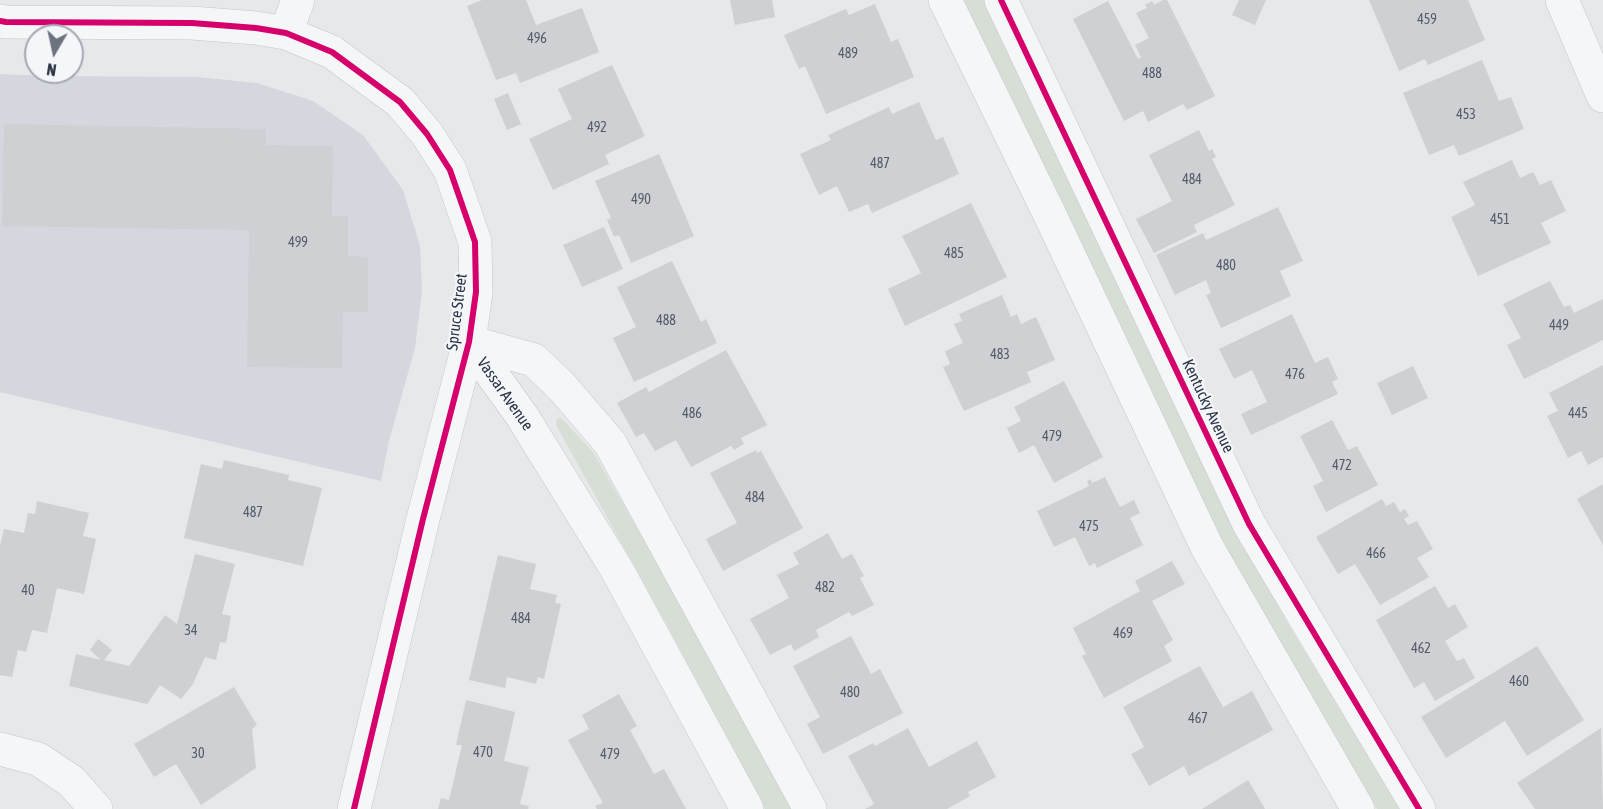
<!DOCTYPE html>
<style>
body{margin:0}
#map{position:relative;width:1603px;height:809px;overflow:hidden;background:#e6e8ea;font-family:"Asap Condensed",sans-serif}
canvas{display:block}
.north{position:absolute;left:24px;top:24px;width:60px;height:60px;box-sizing:border-box;background:#f4f6f9;border:2px solid #a4a8b1;border-radius:50%;rotate:189deg;font-size:16px;font-weight:700;line-height:24px;text-align:center;color:#2b3445}
.north::after{content:'';display:block;margin:auto;width:21px;height:27px;background:#6c737f;clip-path:polygon(50% 0,100% 100%,50% 72%,0 100%)}
</style>
<div id="map">
<canvas width="1603" height="809"></canvas>
<div class="north">N</div>
</div>
<script>
const ctx = document.querySelector('canvas').getContext('2d');
ctx.lineJoin = 'round';
function paint(path, color) { ctx.fillStyle = color; ctx.fill(path, 'evenodd'); }
const toPath = rows => new Path2D(rows.map(r => 'M' + r).join(''));
function stroke(path, color, width, dash) { ctx.strokeStyle = color; ctx.lineWidth = width; ctx.lineCap = dash ? 'butt' : 'round'; ctx.setLineDash(dash || []); ctx.stroke(path); }
function drawText(font, color, halo, rows, align = 'center') {
  ctx.font = font + ' "Asap Condensed",sans-serif'; ctx.lineWidth = 4.5; ctx.setLineDash([]); ctx.textBaseline = 'middle'; ctx.strokeStyle = halo; ctx.fillStyle = color; for (const [text, x, y, turn = 0] of rows) {
    ctx.save(); ctx.translate(x, y); ctx.rotate((+turn || 0) * Math.PI / 180); ctx.textAlign = isNaN(turn) ? turn : align; if (halo) ctx.strokeText(text, 0, 0); ctx.fillText(text, 0, 0); ctx.restore();
  }
}
const built = toPath([
 [0,74,46,76,197,77,257,83,313,101,363,135,403,190,420,246,422,291,415,348,389,441,381,481,0,392]
]);
const green = toPath([
 [961,0,983,0,1238,530,1288,624,1400,809,1377,809,1344,756,1227,555,1139,363],
 [558,418,562,419,593,452,685,611,795,809,765,809,669,629,556,425,556,421]
]);
const building = toPath([
 [482,0,526,0,536,25,582,8,599,52,520,83,516,73,496,80,467,6],
 [730,0,772,0,775,17,735,25],
 [1163,0,1167,0,1215,96,1187,110,1183,104,1148,122,1143,111,1124,121,1073,19,1108,1,1138,59,1141,57,1135,45,1149,38,1136,13,1147,8,1145,5,1152,1,1154,5],
 [1239,0,1266,0,1255,25,1232,15],
 [1369,0,1468,0,1485,40,1428,65,1425,59,1399,71],
 [875,4,891,42,898,39,914,77,826,114,805,66,799,69,784,35,846,9,849,15],
 [1482,60,1499,101,1511,97,1524,129,1459,156,1454,145,1429,155,1403,93],
 [612,65,645,136,605,155,609,164,553,190,529,139,572,119,558,89],
 [508,93,521,124,507,130,494,99],
 [919,102,936,140,943,137,959,174,872,213,868,204,849,212,837,186,819,195,800,154,831,140,828,135,889,107,892,114],
 [4,124,266,129,266,145,333,146,332,216,348,216,348,256,368,257,368,312,343,312,342,368,247,367,249,230,2,226],
 [1199,130,1209,151,1212,149,1216,157,1212,159,1235,205,1194,225,1197,232,1154,253,1136,219,1172,201,1149,155],
 [659,154,694,236,631,263,619,235,614,237,607,220,611,218,595,181],
 [1512,160,1520,178,1533,172,1540,185,1551,180,1566,211,1541,223,1551,243,1478,276,1451,217,1475,205,1463,182],
 [971,203,1007,277,905,326,888,289,921,273,902,236],
 [1278,207,1303,261,1280,271,1291,296,1221,328,1206,295,1211,293,1206,280,1175,295,1156,255,1203,233,1206,240],
 [604,227,623,269,582,287,563,245],
 [672,261,701,322,706,319,717,343,634,382,613,338,636,327,617,287],
 [1550,281,1564,307,1570,305,1574,313,1603,299,1603,340,1524,379,1507,345,1521,338,1503,304],
 [1002,295,1011,317,1017,314,1021,324,1036,317,1055,360,1027,372,1031,382,964,411,943,367,950,364,945,351,963,343,954,324,962,321,959,314],
 [1292,314,1315,363,1328,357,1338,379,1332,382,1338,394,1251,435,1241,414,1267,402,1252,370,1234,379,1219,349],
 [726,350,767,425,741,438,744,444,734,450,731,446,691,467,676,440,655,451,644,433,636,437,617,403,646,387,649,392],
 [1603,365,1603,457,1588,465,1581,451,1568,458,1547,416,1558,411,1549,393],
 [1413,366,1428,398,1392,415,1377,383],
 [1064,381,1103,457,1054,483,1034,445,1019,453,1007,428,1021,421,1014,407],
 [1332,420,1348,450,1357,446,1378,485,1326,512,1313,486,1323,481,1300,436],
 [756,450,757,453,761,451,803,528,723,571,706,539,737,523,710,473],
 [224,460,289,475,288,480,322,488,303,566,184,538,201,464,222,469],
 [1105,477,1120,507,1134,500,1140,513,1130,518,1143,545,1097,568,1095,563,1089,566,1075,537,1054,547,1037,511,1089,486,1087,481,1091,479,1092,483],
 [1603,484,1603,545,1577,499],
 [1382,499,1386,506,1394,502,1400,512,1405,509,1409,516,1404,519,1408,525,1417,521,1433,549,1417,558,1429,577,1380,605,1355,564,1338,574,1316,537],
 [37,501,89,513,83,536,96,539,84,594,57,588,47,633,32,630,26,652,18,650,12,677,0,675,0,546,4,529,24,533,28,513,35,514],
 [828,533,842,559,852,554,864,576,860,578,874,605,852,616,849,612,816,630,819,637,794,651,791,644,770,655,750,619,789,598,777,575,799,564,793,553],
 [195,554,235,564,222,614,231,616,226,643,220,642,216,660,205,657,193,684,181,699,160,685,147,704,69,686,76,654,101,660,90,650,98,639,112,650,104,660,129,666,165,615,177,624],
 [498,555,536,564,530,589,557,595,555,603,561,604,544,679,538,677,536,684,507,677,505,688,469,680],
 [1172,561,1185,584,1152,601,1173,640,1164,646,1172,661,1104,698,1082,656,1086,654,1073,628,1140,591,1135,581],
 [1435,586,1448,608,1455,604,1468,627,1445,641,1457,661,1464,658,1475,678,1435,701,1424,682,1414,688,1376,620],
 [851,636,871,674,880,669,903,713,823,754,807,724,820,717,793,666],
 [1537,646,1584,720,1527,756,1505,721,1446,758,1421,717],
 [1200,666,1223,707,1252,691,1273,730,1189,776,1184,766,1149,786,1131,754,1144,747,1123,707],
 [234,687,257,725,252,729,256,768,201,805,176,764,154,777,134,744],
 [619,694,637,726,630,730,654,774,664,769,686,809,597,809,595,806,603,803,568,740,589,729,582,715],
 [466,700,515,712,504,761,529,767,520,804,529,806,528,809,438,809,441,798,449,800,462,745,456,745],
 [908,728,929,767,977,741,996,777,968,792,970,796,947,809,865,809,874,804,848,756,873,743,875,746],
 [1601,728,1603,809,1535,809,1517,783],
 [1248,780,1265,809,1202,809]
]);
const minor = toPath([
 [945,0,1049,213,1207,547,1358,809],
 [1001,0,1249,524,1419,809],
 [1562,0,1603,96],
 [286,33,298,0],
 [469,342,534,360,562,387,610,443,810,809],
 [469,342,522,416,616,568,747,809],
 [0,749,38,759,71,781,96,809]
]);
const tertiary = toPath([
 [0,21,6,22,192,23,256,28,286,33,332,52,400,102,427,134,450,170,475,242,476,292,469,342,423,519,354,809]
]);
const cycleway = toPath([
 [1001,0,1249,524,1419,809],
 [0,21,6,22,192,23,256,28,286,33,332,52,400,102,427,134,450,170,475,242,476,292,469,342,423,519,354,809]
]);
const numberNames = [
 ["459",1427,20],
 ["496",537,39],
 ["489",848,54],
 ["488",1152,74],
 ["453",1466,115],
 ["492",597,128],
 ["487",880,164],
 ["484",1192,180],
 ["490",641,200],
 ["451",1500,220],
 ["499",298,243],
 ["485",954,254],
 ["480",1226,266],
 ["488",666,321],
 ["449",1559,326],
 ["483",1000,355],
 ["476",1295,375],
 ["486",692,414],
 ["445",1578,414],
 ["479",1052,437],
 ["472",1342,466],
 ["484",755,498],
 ["487",253,513],
 ["475",1089,527],
 ["466",1376,554],
 ["482",825,588],
 ["40",28,591],
 ["484",521,619],
 ["34",191,631],
 ["469",1123,634],
 ["462",1421,649],
 ["460",1519,682],
 ["480",850,693],
 ["467",1198,719],
 ["470",483,753],
 ["30",198,754],
 ["479",610,755]
];
const streetNames = [
 ["Spruce Street",457,312,-83],
 ["Vassar Avenue",505,394,55],
 ["Kentucky Avenue",1208,406,65]
];
paint(built, '#d4d7dd');
paint(green, '#d6ded6');
paint(building, '#ced0d3');
stroke(minor, '#c4c6c8', 34);
stroke(tertiary, '#c4c6c8', 34);
stroke(minor, '#f5f6f7', 33);
stroke(tertiary, '#f5f6f7', 33);
stroke(cycleway, '#d6006c', 6);
drawText('14px', '#545c69', null, numberNames);
drawText('16px', '#2b3445', '#f4f6f9', streetNames);
</script>
